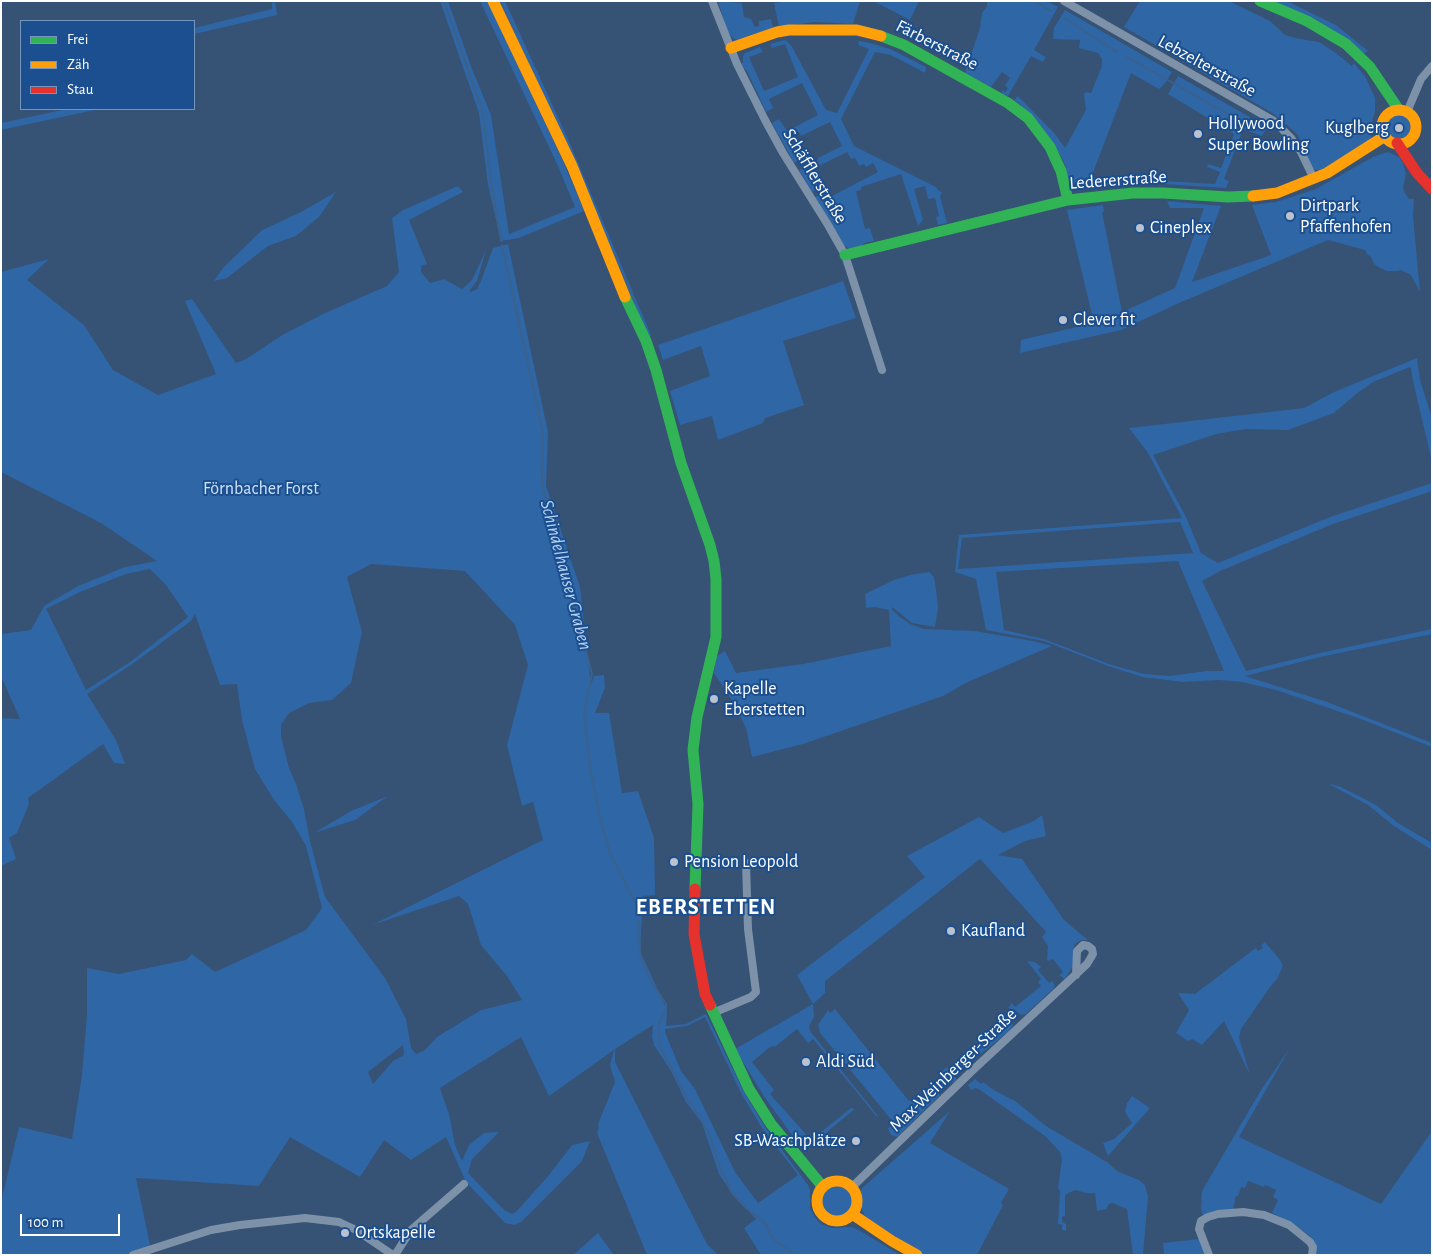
<!DOCTYPE html>
<meta charset="utf-8">
<style>
body{margin:0}
#map{position:relative;width:1433px;height:1256px;overflow:hidden;background:#365274;font-family:"Alegreya Sans",sans-serif}
canvas{display:block}
.frame{position:absolute;inset:0;border:2px solid #fff;pointer-events:none}
.legend{position:absolute;left:20px;top:20px;width:175px;height:90px;box-sizing:border-box;background:#1b4f8f;border:1px solid #7695bc;margin:0;padding:6px 9px;list-style:none;font-size:15px;color:#fff}
.legend li{display:flex;align-items:center;gap:10px;height:25px}
.legend b{width:25px;border:1px solid #7695bc}
.scale{position:absolute;left:20px;top:1214px;width:100px;height:22px;box-sizing:border-box;border:2px solid #fff;border-top:0;padding-left:6px;font-size:15px;line-height:18px;white-space:nowrap;color:#fff;-webkit-text-stroke:4px #1b4f8f;paint-order:stroke}
</style>
<div id="map">
<canvas width="1433" height="1256"></canvas>
<div class="frame"></div>
<ul class="legend">
<li><b style="height:6px;background:#30b455"></b>Frei</li>
<li><b style="height:6px;background:#ff9f0a"></b>Zäh</li>
<li><b style="height:6px;background:#e5322d"></b>Stau</li>
</ul>
<div class="scale">100 m</div>
</div>
<script>
const ctx = document.querySelector('canvas').getContext('2d');
ctx.lineJoin = 'round';
function paint(path, color) { ctx.fillStyle = color; ctx.fill(path, 'evenodd'); }
const toPath = rows => new Path2D(rows.map(r => 'M' + r).join(''));
function stroke(path, color, width, dash) { ctx.strokeStyle = color; ctx.lineWidth = width; ctx.lineCap = dash ? 'butt' : 'round'; ctx.setLineDash(dash || []); ctx.stroke(path); }
function drawText(font, color, halo, rows, align = 'center') {
  ctx.font = font + ' "Alegreya Sans",sans-serif'; ctx.lineWidth = 4; ctx.setLineDash([]); ctx.textBaseline = 'middle'; ctx.strokeStyle = halo; ctx.fillStyle = color; for (const [text, x, y, turn = 0] of rows) {
    ctx.save(); ctx.translate(x, y); ctx.rotate((+turn || 0) * Math.PI / 180); ctx.textAlign = isNaN(turn) ? turn : align; if (halo) ctx.strokeText(text, 0, 0); ctx.fillText(text, 0, 0); ctx.restore();
  }
}
const green = toPath([
 [272,1,275,1,277,15,194,34,194,28,272,9],
 [440,1,448,1,472,69,491,115,509,234,575,207,557,164,480,1,487,1,563,161,584,211,519,238,501,241,488,185,479,113],
 [499,1,505,1,568,139,651,335,649,338],
 [718,1,742,3,744,17,751,19,755,27,759,26,759,21,771,19,773,28,738,40,734,39,727,32],
 [787,1,860,1,853,24,814,22,779,27,774,3],
 [873,1,919,1,910,20],
 [987,1,1047,1,1058,7,1034,50,1046,57,1043,62,1031,56,1008,96,1002,93,1002,90,1005,92,1008,88,1005,85,1010,78,1002,72,991,87,965,73,980,28,982,13,987,6],
 [1140,1,1229,1,1270,21,1285,35,1295,38,1319,42,1336,53,1352,66,1354,63,1366,78,1375,98,1375,111,1370,130,1371,138,1347,158,1321,171,1313,169,1306,156,1306,150,1297,134,1274,114,1124,27],
 [1270,1,1287,1,1336,25,1368,51,1364,54],
 [1065,10,1172,72,1166,82,1159,89,1131,73,1089,183,1133,181,1131,185,1084,187,1068,181,1065,165,1061,156,1044,130,1020,104,1014,100,1018,96,1055,134,1065,148,1086,110,1084,94,1086,92,1091,93,1102,66,1102,59,1098,53,1079,48,1080,40,1053,39,1054,28],
 [785,40,791,45,826,110,837,113,869,49,858,45,859,41,874,44,890,49,926,67,925,73,891,55,875,52,841,119,854,146,936,187,938,190,942,193,940,196,947,223,938,225,936,217,939,216,935,198,928,199,925,186,914,189,923,220,918,226,901,174,861,187,861,190,856,191,865,229,870,228,874,241,864,243,861,248,850,249,843,245,815,197,827,191,830,197,878,172,873,163,866,167,864,164,859,166,855,158,851,159,847,152,815,168,824,186,812,192,799,170,818,160,818,158,842,146,830,122,801,136,799,132,789,137,800,159,794,163,772,123,779,119,787,131,818,115,802,83,769,99,773,108,766,112,748,73,741,64,743,62,743,56,745,53,760,47,763,52,749,57,764,91,798,77,785,44,772,48,770,44],
 [1178,76,1267,127,1262,136,1243,129,1224,179,1229,181,1226,188,1163,184,1164,181,1215,184,1220,172,1207,167,1208,164,1221,168,1234,134,1168,94],
 [67,109,99,109,1,130,1,123],
 '1386 127a13 13 0 1 1 26 0a13 13 0 1 1-26 0Z',
 [1388,152,1399,157,1403,163,1406,174,1403,188,1405,193,1409,199,1414,199,1413,216,1420,292,1411,275,1401,270,1398,271,1387,271,1380,268,1374,264,1371,257,1367,254,1365,250,1328,240,1179,303,1121,330,1020,353,1021,340,1094,323,1067,210,1103,205,1104,212,1102,212,1122,312,1175,288,1204,208,1170,208,1167,201,1221,206,1192,282,1271,255,1252,205,1276,202,1316,189,1373,157],
 [458,186,463,192,409,220,427,264,421,266,421,272,430,283,444,279,462,289,472,280,486,250,477,281,469,291,471,292,477,289,481,281,493,248,508,244,548,432,546,486,580,587,591,685,594,676,604,675,605,688,595,713,609,713,622,793,638,791,654,838,655,895,643,896,640,951,667,1010,666,1026,686,1024,706,1014,744,1092,765,1127,808,1185,810,1190,810,1209,816,1219,821,1224,832,1228,851,1227,857,1229,900,1255,761,1255,744,1228,756,1219,732,1193,719,1174,702,1123,686,1102,671,1071,654,1045,652,1037,653,1025,615,1049,615,1062,707,1244,718,1255,647,1255,597,1133,599,1127,598,1124,615,1082,610,1065,614,1050,549,1096,521,1037,440,1088,449,1114,455,1145,462,1161,469,1145,484,1133,499,1132,472,1159,468,1173,504,1210,512,1214,517,1211,549,1175,572,1145,590,1141,582,1161,521,1222,515,1225,505,1223,466,1182,446,1137,411,1160,384,1140,360,1177,290,1137,259,1186,136,1178,152,1255,1,1255,1,1202,19,1127,72,1139,82,1075,87,1015,87,968,119,974,186,960,192,954,215,972,306,930,322,908,306,846,292,822,274,800,255,769,242,720,237,684,220,685,195,614,191,621,131,665,87,694,116,740,125,764,114,763,103,744,28,798,29,804,17,833,9,838,16,859,1,866,1,718,20,719,1,676,1,634,31,630,44,606,78,586,125,567,157,561,101,523,1,472,1,272,49,259,27,280,84,325,113,370,158,395,216,374,185,301,192,299,236,363,246,359,284,334,325,313,387,286,399,272,392,218,403,210],
 [371,564,465,571,515,625,528,665,507,745,522,806,533,802,543,840,372,925,459,896,468,904,481,945,507,976,522,1000,481,1010,437,1037,425,1050,416,1054,411,1048,406,1019,385,978,325,897,310,841,304,809,296,784,289,768,281,736,281,725,289,713,309,703,332,700,351,683,362,632,347,577],
 [150,569,166,585,188,617,130,662,86,690,46,609,80,592,126,574],
 [705,1017,741,1093,762,1128,798,1175,758,1203,735,1172,695,1089,681,1071,665,1032,665,1029,687,1026],
 [403,1045,404,1055,393,1061,373,1084,368,1072],
 [336,192,319,217,296,236,268,246,227,278,214,281,223,268,262,230,301,212],
 [843,281,856,318,783,341,804,405,765,418,763,423,718,440,712,416,680,425,670,391,710,376,701,346,663,360,658,345],
 [1417,358,1420,380,1432,418,1432,462,1413,381,1411,368,1410,367,1373,382,1355,395,1334,413,1288,430,1246,429,1216,434,1153,455,1186,517,1201,553,1218,563,1330,517,1432,483,1432,491,1333,524,1220,571,1202,581,1246,671,1320,653,1432,629,1432,634,1320,657,1245,676,1327,702,1432,743,1432,747,1358,718,1276,690,1242,682,1219,680,1183,682,1143,677,1108,666,1044,641,986,630,976,579,955,572,959,535,1182,518,1148,453,1129,428,1304,408,1334,392],
 [1180,522,1193,553,958,569,962,538],
 [1178,561,1224,671,1207,671,1170,676,1144,674,1109,664,1044,639,1004,630,996,572],
 [929,572,934,577,936,589,938,608,935,627,912,623,892,607,892,610,900,617,910,624,924,629,975,631,1033,641,1052,646,968,682,943,696,803,744,752,757,746,728,733,702,714,673,716,657,725,651,736,673,803,664,891,646,889,610,875,607,866,608,865,594,894,580,910,575],
 [1327,783,1341,787,1376,805,1398,823,1432,843,1432,850,1394,826,1368,805],
 [388,796,355,820,314,833,351,811],
 [1042,815,1046,836,1025,841,998,855,1022,859,1064,920,1088,940,1081,940,1075,944,1073,950,1073,966,1065,979,1059,975,1063,972,1053,959,1049,961,1047,960,1048,946,1042,937,1046,932,980,859,825,981,825,993,813,1004,814,1017,809,1026,810,1031,878,1116,877,1117,813,1039,808,1043,797,1029,776,1046,770,1047,752,1062,774,1090,770,1094,811,1140,851,1108,855,1109,811,1145,805,1145,798,1143,765,1098,735,1049,813,1004,797,975,925,877,907,856,979,817,1003,833,1034,821],
 [1265,942,1280,960,1283,966,1277,979,1270,987,1241,1029,1239,1038,1250,1075,1224,1021,1202,1045,1192,1039,1188,1041,1176,1033,1189,1010,1178,993,1195,994,1253,950,1256,948,1258,951,1263,948,1261,945],
 [1027,961,1035,962,1040,966,1041,967,1038,970,1049,983,1052,981,1055,985,1053,989,1026,1014,1021,1015,1015,1010,1008,1008,1012,1003,1015,1007,1041,986,1038,982,1041,979],
 [835,1009,909,1101,915,1098,918,1102,933,1091,930,1086,937,1088,940,1093,939,1096,897,1137,891,1135,888,1129,893,1122,820,1033,818,1025,828,1010,830,1013],
 [1006,1018,1012,1022,1013,1025,1010,1030,954,1076,957,1080,950,1084,947,1082,941,1072,947,1067,950,1070,1006,1026,1004,1020],
 [1290,1048,1239,1137,1381,1204,1432,1131,1432,1255,1316,1255,1316,1246,1310,1236,1295,1225,1272,1213,1278,1200,1273,1197,1276,1190,1265,1185,1264,1187,1248,1181,1245,1188,1241,1187,1238,1196,1236,1196,1233,1210,1203,1216,1201,1208,1202,1191,1261,1090],
 [975,1079,981,1084,983,1082,994,1090,1015,1101,1046,1126,1107,1162,1117,1171,1139,1180,1145,1185,1148,1197,1143,1255,1133,1255,1127,1209,1113,1203,1109,1204,1106,1209,1097,1211,1095,1193,1086,1193,1075,1190,1065,1195,1065,1216,1062,1217,1062,1222,1066,1224,1066,1231,1062,1230,1062,1225,1058,1224,1060,1191,1058,1188,1062,1159,1060,1152,1045,1136,980,1090,976,1088,971,1090,968,1085],
 [1132,1096,1150,1108,1108,1156,1103,1143,1114,1139,1132,1123,1125,1112,1127,1103],
 [950,1111,930,1143,1009,1189,1001,1203,1003,1205,977,1255,925,1255,877,1225,865,1216,861,1208,859,1194,862,1188],
 '820 1200a17 17 0 1 1 34 0a17 17 0 1 1-34 0Z',
 [598,1233,614,1255,573,1255],
 [1199,1239,1206,1255,1164,1255,1163,1243]
]);
const stream = toPath([
 [444,1,483,113,491,183,501,241],
 [1034,1,1051,11],
 [500,2,514,31],
 [1064,18,1117,52],
 [1127,57,1235,118],
 [502,245,543,432,542,484,592,674,584,713,591,773,599,813,610,853,634,900],
 [614,255,635,303],
 [639,921,640,953,643,963,651,981,666,1004,666,1008,658,1026,660,1047,686,1096,709,1133,719,1165,732,1193,746,1208,766,1224,772,1238,795,1255]
]);
const street = toPath([
 [712,1,737,64,765,120,783,153,828,225,845,255,882,370],
 [1064,1,1274,121,1291,138,1301,152,1314,179],
 [1407,112,1421,79,1432,66],
 [713,1013,751,997,756,992,748,929,746,863],
 [851,1188,973,1070,1087,964,1093,954,1092,949,1088,946,1083,945,1077,951,1076,975],
 [133,1255,211,1230,240,1225,305,1218,339,1222,356,1230,393,1255],
 [395,1255,411,1230,464,1184],
 [1209,1255,1199,1229,1201,1221,1208,1217,1218,1214,1243,1212,1264,1215,1289,1225,1310,1242,1313,1247,1312,1255]
]);
const fast = toPath([
 [1260,1,1307,21,1346,44,1370,67,1399,110],
 [881,36,904,45,1008,103,1028,118,1050,147,1061,171,1068,200],
 [845,255,1068,200,1133,193,1163,193,1228,197,1253,196],
 [625,297,646,341,656,370,681,463,710,545,714,561,716,579,716,637,697,717,693,750,698,804,695,889],
 [710,1005,749,1089,771,1124,823,1187]
]);
const slow = toPath([
 [493,1,572,166,625,297],
 [731,48,777,32,789,30,857,30,881,36],
 '1382 127a17 17 0 1 1 34 0a17 17 0 1 1-34 0Z',
 [1253,196,1277,193,1327,173,1385,136],
 '817 1201a20 20 0 1 1 40 0a20 20 0 1 1-40 0Z',
 [852,1214,892,1241,917,1255]
]);
const jam = toPath([
 [1397,143,1417,173,1432,189],
 [695,889,694,934,705,994,710,1005]
]);
const markers = [
 [1399,128,5,"#b9c2ce"],
 [1198,134,5,"#b9c2ce"],
 [1290,216,5,"#b9c2ce"],
 [1140,228,5,"#b9c2ce"],
 [1063,320,5,"#b9c2ce"],
 [714,699,5,"#b9c2ce"],
 [674,862,5,"#b9c2ce"],
 [951,931,5,"#b9c2ce"],
 [806,1062,5,"#b9c2ce"],
 [856,1141,5,"#b9c2ce"],
 [345,1233,5,"#b9c2ce"]
];
const streetNames = [
 ["Färberstraße",937,45,27],
 ["Lebzelterstraße",1207,66,29],
 ["Schäfflerstraße",815,176,59],
 ["Ledererstraße",1118,180,-4],
 ["Max-Weinberger-Straße",953,1070,-44]
];
const poiNames = [
 ["Hollywood",1208,124],
 ["Super Bowling",1208,145],
 ["Kuglberg",1389,128,"right"],
 ["Dirtpark",1300,206],
 ["Pfaffenhofen",1300,227],
 ["Cineplex",1150,228],
 ["Clever fit",1073,320],
 ["Kapelle",724,689],
 ["Eberstetten",724,710],
 ["Pension Leopold",684,862],
 ["Kaufland",961,931],
 ["Aldi Süd",816,1062],
 ["SB-Waschplätze",846,1141,"right"],
 ["Ortskapelle",355,1233]
];
const parkNames = [
 ["Förnbacher Forst",261,489]
];
const waterNames = [
 ["Schindelhauser Graben",566,575,75]
];
const districtNames = [
 ["EBERSTETTEN",706,907]
];
paint(green, '#2f66a5');
stroke(stream, '#3b618d', 2);
stroke(street, '#7d92a8', 8);
stroke(fast, '#30b455', 11);
stroke(slow, '#ff9f0a', 11);
stroke(jam, '#e5322d', 11);
for (const [x, y, r, color] of markers) { const dot = new Path2D(); dot.arc(x, y, r, 0, 2 * Math.PI); ctx.fillStyle = color; ctx.fill(dot); stroke(dot, '#1b4f8f', 2); }
drawText('18px', '#fff', '#1b4f8f', streetNames);
drawText('18px', '#fff', '#1b4f8f', poiNames, 'left');
drawText('18px', '#cfe3fa', '#1b4f8f', parkNames);
drawText('italic 19px', '#b5d3f5', '#1b4f8f', waterNames);
ctx.letterSpacing = '1px';
drawText('bold 22px', '#fff', '#1b4f8f', districtNames);
ctx.letterSpacing = '0px';
</script>
